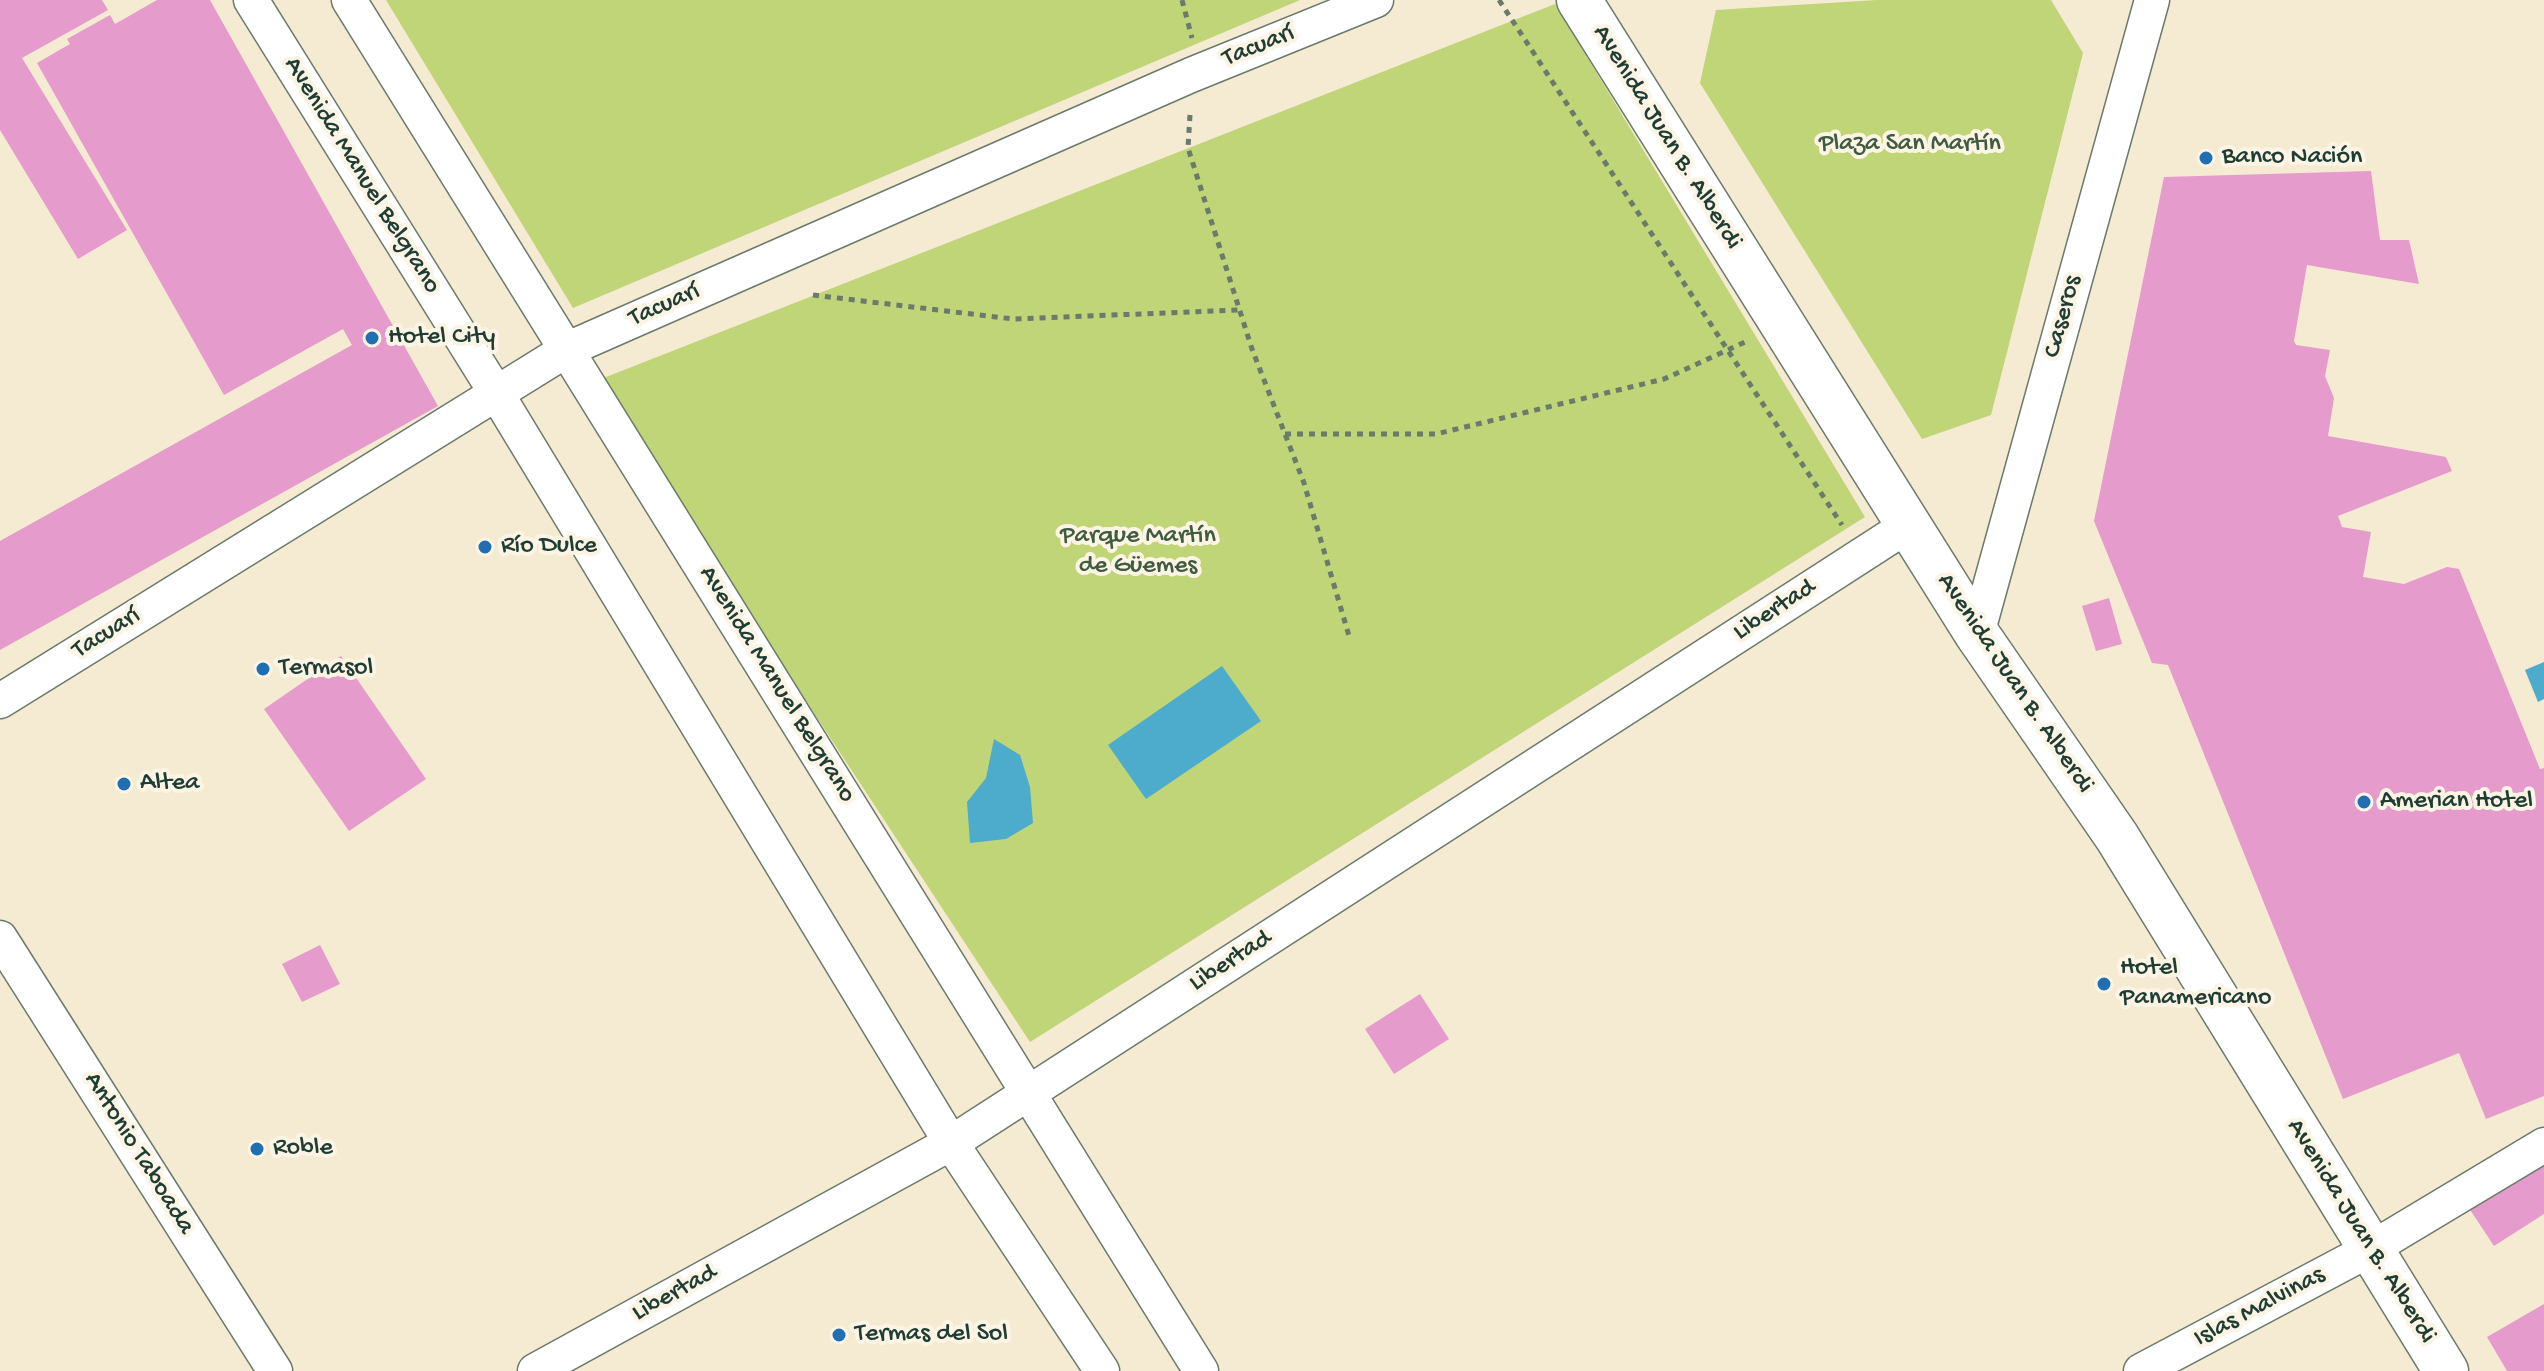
<!DOCTYPE html>
<meta charset="utf-8">
<style>
body{margin:0}
canvas{display:block;background:#f5ead2}
</style>
<canvas width="2544" height="1371"></canvas>
<script>
const ctx = document.querySelector('canvas').getContext('2d');
ctx.lineJoin = 'round';
function paint(path, color) { ctx.fillStyle = color; ctx.fill(path, 'evenodd'); }
const toPath = rows => new Path2D(rows.map(r => 'M' + r).join(''));
function stroke(path, color, width, dash) { ctx.strokeStyle = color; ctx.lineWidth = width; ctx.lineCap = dash ? 'butt' : 'round'; ctx.setLineDash(dash || []); ctx.stroke(path); }
function drawText(font, color, halo, rows, align = 'center') {
  ctx.font = font + ' "Gochi Hand",sans-serif'; ctx.lineWidth = 8; ctx.setLineDash([]); ctx.textBaseline = 'middle'; ctx.strokeStyle = halo; ctx.fillStyle = color; for (const [text, x, y, turn = 0] of rows) {
    ctx.save(); ctx.translate(x, y); ctx.rotate((+turn || 0) * Math.PI / 180); ctx.textAlign = isNaN(turn) ? turn : align; if (halo) ctx.strokeText(text, 0, 0); ctx.fillText(text, 0, 0); ctx.restore();
  }
}
const green = toPath([
 [386,0,1300,0,573,308],
 [1877,0,2051,0,2083,53,1991,415,1922,439,1700,83,1716,10],
 [1555,4,1865,517,1030,1042,596,381]
]);
const water = toPath([
 [2544,662,2544,699,2538,702,2525,670],
 [1222,666,1261,721,1146,799,1108,745],
 [994,739,1020,755,1030,787,1033,823,1006,839,970,843,967,802,986,778]
]);
const building = toPath([
 [0,0,102,0,108,10,22,58,127,230,78,259,0,130],
 [157,0,210,0,438,406,0,650,0,541,352,345,343,329,224,395,37,63,70,44,67,39,110,15,115,24],
 [2371,171,2380,240,2409,240,2419,284,2307,265,2294,341,2296,345,2330,350,2325,376,2334,398,2328,436,2446,457,2452,471,2338,516,2342,527,2371,532,2363,577,2404,584,2447,567,2459,569,2540,769,2544,768,2544,1096,2486,1119,2459,1053,2343,1099,2168,665,2152,663,2094,521,2164,177],
 [2109,598,2122,644,2096,651,2082,606],
 [341,656,426,779,349,831,264,709],
 [320,945,340,984,302,1002,282,964],
 [1420,994,1449,1039,1394,1074,1365,1029],
 [2544,1156,2544,1214,2494,1246,2467,1205],
 [2544,1304,2544,1371,2507,1371,2487,1337]
]);
const path = toPath([
 [1182,0,1192,38],
 [1499,0,1842,525],
 [1190,115,1188,148,1252,349,1304,483,1349,636],
 [813,295,1013,319,1240,310],
 [1285,434,1436,434,1664,379,1745,342]
]);
const street = toPath([
 [251,0,495,391,951,1143,1102,1371],
 [349,0,1201,1371],
 [1977,634,2152,0],
 [0,701,568,349,1191,75,1376,0],
 [0,938,275,1371],
 [535,1371,951,1143,1910,524],
 [2141,1371,2369,1250,2544,1145]
]);
const highway = toPath([
 [1579,0,1977,634,2117,837,2446,1371]
]);
const markers = [
 [2206,158,8,"#1f6fb2"],
 [372,338,8,"#1f6fb2"],
 [485,547,8,"#1f6fb2"],
 [263,669,8,"#1f6fb2"],
 [124,784,8,"#1f6fb2"],
 [2364,802,8,"#1f6fb2"],
 [2104,984,8,"#1f6fb2"],
 [257,1149,8,"#1f6fb2"],
 [839,1335,8,"#1f6fb2"]
];
const streetNames = [
 ["Tacuarí",1259,47,-22],
 ["Avenida Juan B. Alberdi",1666,138,58],
 ["Avenida Manuel Belgrano",361,176,58],
 ["Tacuarí",665,306,-24],
 ["Caseros",2064,317,-75],
 ["Libertad",1775,611,-33],
 ["Tacuarí",107,634,-32],
 ["Avenida Juan B. Alberdi",2014,684,56],
 ["Avenida Manuel Belgrano",776,685,58],
 ["Libertad",1231,962,-33],
 ["Antonio Taboada",138,1154,58],
 ["Avenida Juan B. Alberdi",2360,1232,58],
 ["Libertad",675,1294,-29],
 ["Islas Malvinas",2260,1308,-28]
];
const parkNames = [
 ["Plaza San Martín",1910,145],
 ["Parque Martín",1138,537],
 ["de Güemes",1138,567]
];
const poiNames = [
 ["Banco Nación",2222,158],
 ["Hotel City",388,338],
 ["Río Dulce",501,547],
 ["Termasol",279,669],
 ["Altea",140,784],
 ["Amerian Hotel",2380,802],
 ["Hotel",2120,969],
 ["Panamericano",2120,999],
 ["Roble",273,1149],
 ["Termas del Sol",855,1335]
];
paint(green, '#c0d478');
paint(water, '#4dabcc');
paint(building, '#e59bcb');
stroke(street, '#6a7a6b', 37);
stroke(highway, '#6a7a6b', 47);
stroke(path, '#6a7a6b', 5, [6, 6]);
stroke(street, '#fff', 34);
stroke(highway, '#fff', 44);
for (const [x, y, r, color] of markers) { const dot = new Path2D(); dot.arc(x, y, r, 0, 2 * Math.PI); ctx.fillStyle = color; ctx.fill(dot); stroke(dot, '#fcf5e5', 3); }
drawText('26px', '#1f3d34', '#fcf5e5', streetNames);
drawText('26px', '#3f5b42', '#fcf5e5', parkNames);
drawText('26px', '#1f3d34', '#fcf5e5', poiNames, 'left');
</script>
